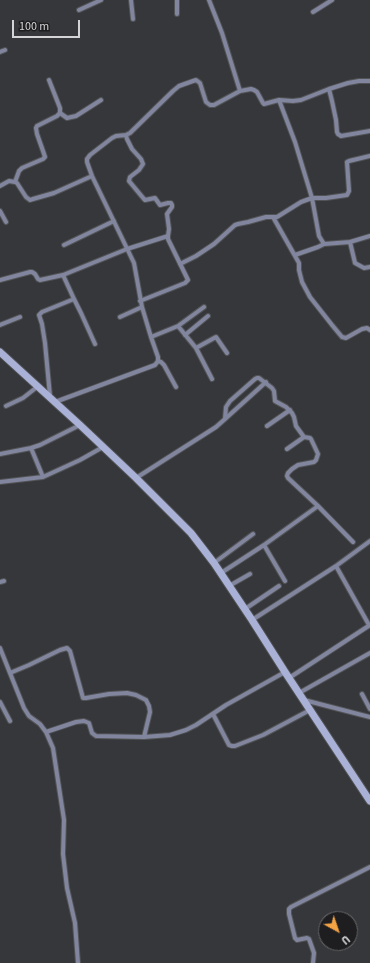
<!DOCTYPE html>
<style>
body{margin:0}
#map{position:relative;width:370px;height:963px;overflow:hidden;background:#36373a;font-family:"Source Sans 3",sans-serif}
canvas{display:block}
.north{position:absolute;left:318px;top:911px;width:40px;height:40px;box-sizing:border-box;background:#1e1e20;border:1px solid #676769;border-radius:50%;rotate:140deg;font-size:11px;font-weight:700;line-height:16px;text-align:center;color:#d4d4d7}
.north::after{content:'';display:block;margin:auto;width:14px;height:18px;background:#f4a345;clip-path:polygon(50% 0,100% 100%,50% 72%,0 100%)}
.scale{position:absolute;left:12px;top:20px;width:68px;height:18px;box-sizing:border-box;border:2px solid #d4d4d7;border-top:0;padding-left:5px;font-size:12px;line-height:14px;white-space:nowrap;color:#d4d4d7;-webkit-text-stroke:3px #1e1e20;paint-order:stroke}
</style>
<div id="map">
<canvas width="370" height="963"></canvas>
<div class="north">U</div>
<div class="scale">100 m</div>
</div>
<script>
const ctx = document.querySelector('canvas').getContext('2d');
ctx.lineJoin = 'round';
const toPath = rows => new Path2D(rows.map(r => 'M' + r).join(''));
function stroke(path, color, width, dash) { ctx.strokeStyle = color; ctx.lineWidth = width; ctx.lineCap = dash ? 'butt' : 'round'; ctx.setLineDash(dash || []); ctx.stroke(path); }
const street = toPath([
 [131,0,133,19],
 [177,0,177,14],
 [209,0,222,33,240,91],
 [79,10,101,0],
 [313,12,332,0],
 [0,52,5,50],
 [329,89,332,101,336,120,337,132,338,134,341,136,370,131],
 [279,100,295,142,312,198,319,236,324,244,350,242],
 [60,113,67,118,76,116,101,100],
 [126,135,127,139,132,149,141,159,143,164,139,170,130,177,129,181,144,199,145,200,155,198,160,205,168,203,171,203,172,205,172,207,167,214,169,229,168,236,168,239,188,280,185,283,140,301],
 [15,182,19,171,22,168,43,159,45,157,43,151,37,134,36,128,37,126,57,116,60,113,60,108,49,80],
 [0,186,9,181,15,182,17,183,26,197,30,200,33,199,54,193,92,176],
 [0,211,6,222],
 [273,217,299,263,299,270,302,282,310,297,332,325,342,337,346,338,362,329,367,328,370,330],
 [370,236,350,242,355,263,364,268,370,267],
 [64,245,114,221],
 [295,255,318,247,324,244],
 [180,264,196,256,214,244,235,225,238,224,248,222,266,217,277,217,301,202,312,198,326,198,347,195,349,191,347,162,349,161,370,156],
 [0,280,30,272,32,272,35,274,38,279,40,280,63,275,127,249,168,236],
 [74,299,81,313,95,344],
 [120,317,142,307],
 [0,325,20,317],
 [178,326,196,348,212,379],
 [185,335,208,316],
 [151,337,178,326,204,307],
 [196,348,216,337,227,353],
 [158,361,161,362,164,365,176,387],
 [50,396,45,343,42,324,39,315,42,312,74,299,63,275],
 [55,402,155,365,158,361,158,357,151,337,142,307,134,263,92,176,87,162,87,159,90,155,112,138,116,136,126,135,130,133,173,91,179,86,193,81,196,80,200,83,206,102,210,105,214,105,240,91,251,89,254,90,257,92,263,103,264,104,279,100,293,101,301,100,329,89,348,83,359,81,370,81],
 [6,406,23,398,37,387],
 [225,419,266,382],
 [267,426,290,410],
 [31,448,43,477],
 [287,449,304,437],
 [0,454,31,448,40,445,80,425],
 [136,478,216,427,225,419,226,407,230,401,255,379,257,378,259,378,272,388,274,391,275,401,286,407,292,413,294,417,296,426,304,437,310,438,311,439,318,454,316,460,314,462,298,465,292,469,288,473,287,476,288,478,318,506,353,542],
 [0,482,43,477,80,460,103,447],
 [264,545,285,581],
 [214,563,253,534],
 [336,566,369,625],
 [221,573,264,545,318,506],
 [0,582,4,581],
 [229,586,250,574],
 [245,609,279,586],
 [252,620,336,566,370,541],
 [0,648,24,708,29,716,40,724,46,732,53,748,64,820,63,854,67,888,75,923,78,963],
 [10,673,29,665,60,650,67,648,70,651,83,698,86,698,109,694,127,693,136,695,146,700,149,706,150,712,144,737],
 [289,678,370,625],
 [299,693,370,653],
 [362,694,370,709],
 [304,700,370,717],
 [0,702,10,721],
 [213,714,229,745,232,746,235,746,263,735,310,710],
 [46,732,76,722,84,721,89,723,92,733,96,736,144,737,170,735,186,730,196,725,226,705,285,672],
 [313,963,314,953,309,939,307,938,297,940,295,938,289,914,289,909,291,907,370,867]
]);
const secondary = toPath([
 [0,352,80,425,136,478,191,533,214,563,252,620,285,672,370,801]
]);
stroke(street, '#525356', 6);
stroke(secondary, '#525356', 9);
stroke(street, '#81859d', 4);
stroke(secondary, '#aab1d7', 7);
</script>
